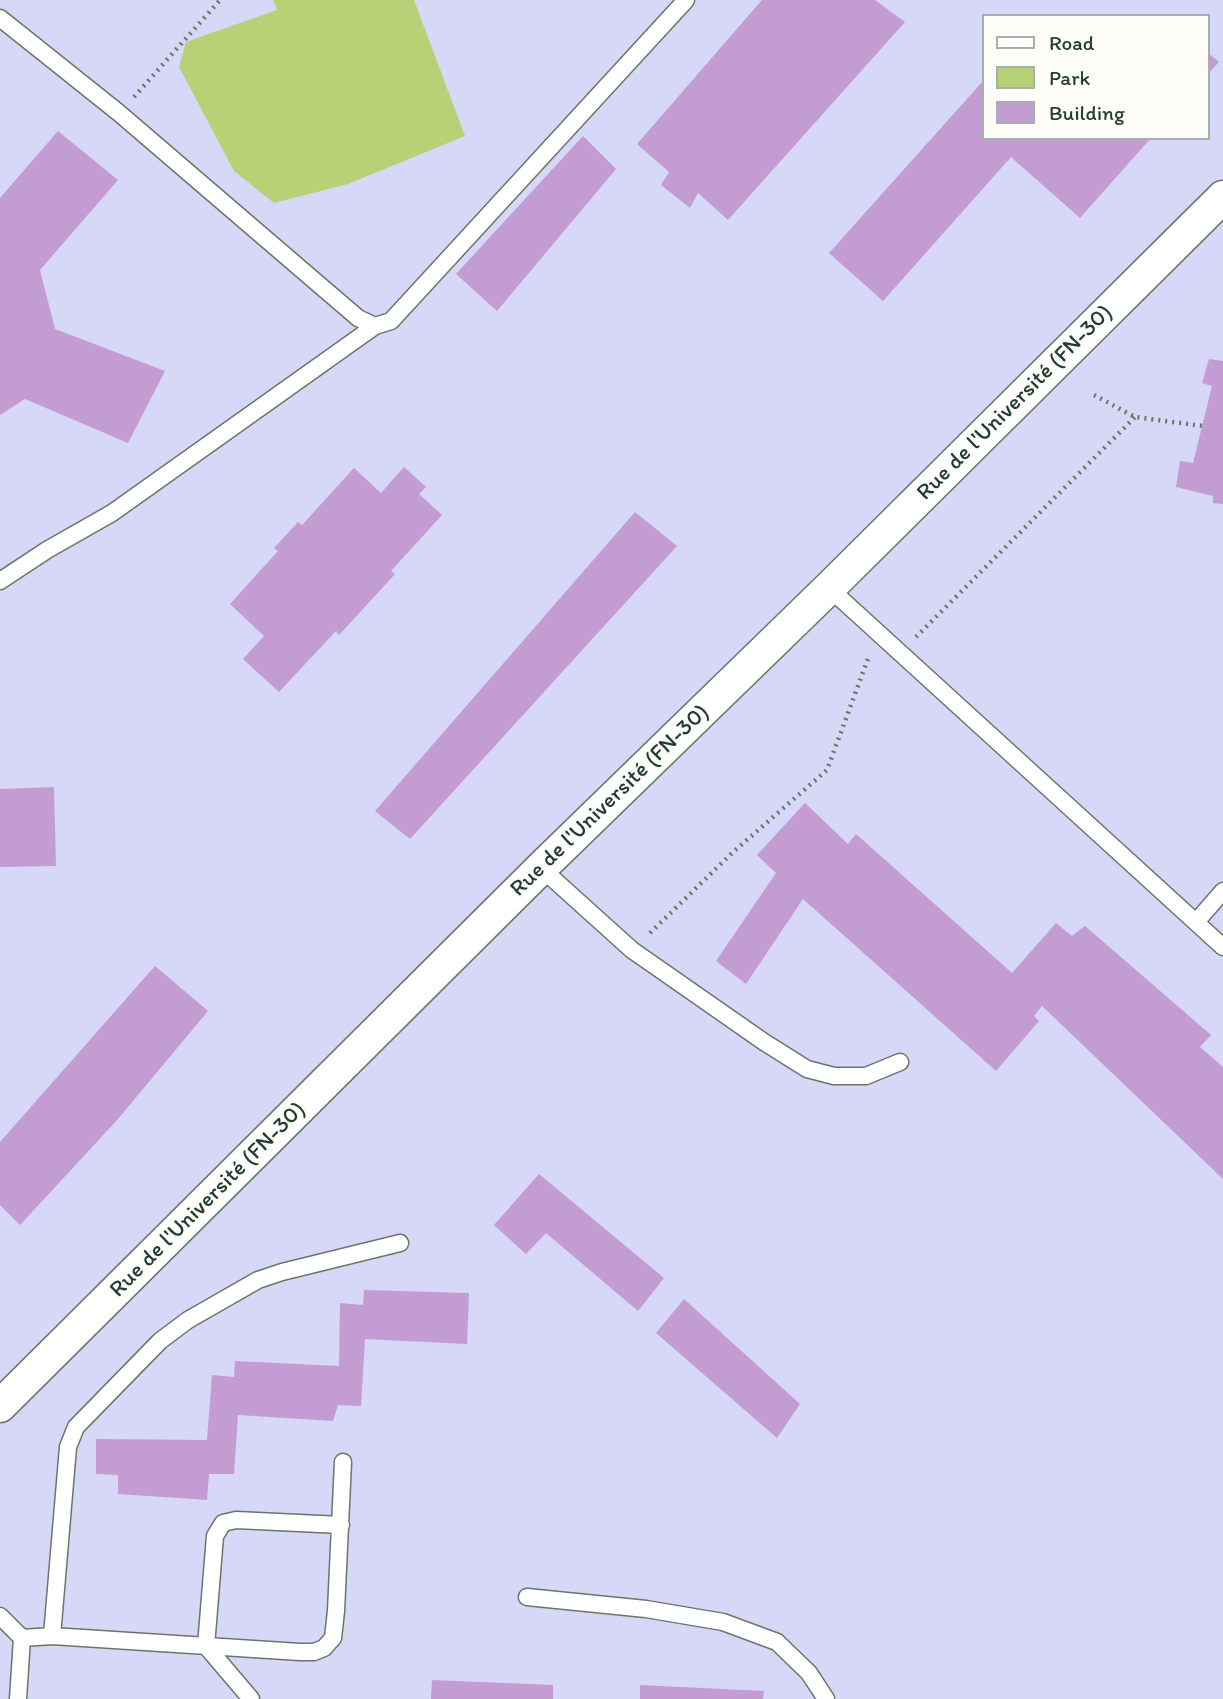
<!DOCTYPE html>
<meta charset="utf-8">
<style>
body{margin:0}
#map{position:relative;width:1223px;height:1699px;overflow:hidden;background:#efe2c2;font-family:Itim,sans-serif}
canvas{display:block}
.legend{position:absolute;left:982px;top:14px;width:228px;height:126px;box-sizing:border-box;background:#fdfcf7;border:2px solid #a4b0a9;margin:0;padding:9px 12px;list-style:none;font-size:21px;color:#1f3d34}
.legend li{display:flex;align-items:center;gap:14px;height:35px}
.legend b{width:35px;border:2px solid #a4b0a9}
</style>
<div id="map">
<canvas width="1223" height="1699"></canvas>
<ul class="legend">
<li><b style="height:9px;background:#fff"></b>Road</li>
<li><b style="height:19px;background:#b7d176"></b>Park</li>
<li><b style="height:19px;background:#c29cd3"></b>Building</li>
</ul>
</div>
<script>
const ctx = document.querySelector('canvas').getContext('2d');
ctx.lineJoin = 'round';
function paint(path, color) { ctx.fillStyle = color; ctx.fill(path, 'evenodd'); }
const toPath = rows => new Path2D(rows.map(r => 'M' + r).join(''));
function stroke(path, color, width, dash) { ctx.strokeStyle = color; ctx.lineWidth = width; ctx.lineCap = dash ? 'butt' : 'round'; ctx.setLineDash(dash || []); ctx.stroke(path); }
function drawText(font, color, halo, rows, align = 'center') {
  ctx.font = font + ' Itim,sans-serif'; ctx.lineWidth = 6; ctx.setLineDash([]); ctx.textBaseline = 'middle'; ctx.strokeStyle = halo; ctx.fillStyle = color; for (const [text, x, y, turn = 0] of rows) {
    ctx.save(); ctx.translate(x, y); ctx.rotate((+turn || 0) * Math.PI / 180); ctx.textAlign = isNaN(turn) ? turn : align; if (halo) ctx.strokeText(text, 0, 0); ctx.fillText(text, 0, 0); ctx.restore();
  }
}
const built = toPath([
 [0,0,1223,0,1223,1699,0,1699],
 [983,16,1207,16,1207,138,983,138]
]);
const green = toPath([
 [273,0,414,0,465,136,348,184,274,203,234,171,179,67,186,42,277,10]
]);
const building = toPath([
 [762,0,875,0,905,22,728,220,698,193,690,208,661,185,669,172,637,144],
 [1207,52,1219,62,1207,75],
 [983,81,983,138,1151,138,1080,218,1011,157,883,301,829,253],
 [58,131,118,180,40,270,55,329,165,371,128,443,25,399,0,415,0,198],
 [583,136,616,169,497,311,456,274],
 [1209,359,1223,361,1223,504,1213,503,1213,496,1176,487,1180,461,1193,463,1212,386,1202,383],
 [404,467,426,487,419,494,442,515,391,571,395,574,339,635,336,631,279,692,243,659,264,636,230,604,278,551,274,548,298,522,302,525,354,468,381,493],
 [635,512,677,546,410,839,375,811],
 [54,787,56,866,0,867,0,789],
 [805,803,848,844,856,834,1012,973,1056,923,1072,936,1085,926,1211,1035,1200,1047,1223,1067,1223,1179,1042,1006,1034,1016,1039,1021,996,1071,803,899,746,984,716,961,776,873,757,855],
 [155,966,208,1011,118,1119,20,1225,0,1205,0,1142],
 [539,1174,664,1278,638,1311,546,1233,526,1254,494,1225],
 [364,1290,469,1293,467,1344,365,1339,361,1406,338,1405,333,1421,238,1415,234,1474,209,1474,207,1500,118,1494,118,1475,96,1474,96,1439,207,1440,212,1375,234,1377,235,1361,339,1366,340,1303,363,1305],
 [684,1299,800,1404,777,1438,656,1333],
 [432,1680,553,1685,553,1699,431,1699],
 [640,1685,764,1691,763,1699,640,1699]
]);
const path = toPath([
 [134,97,220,0],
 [1094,395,1135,417,1203,426],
 [916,637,1135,417],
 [650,933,732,853,827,770,869,656]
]);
const service = toPath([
 [0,18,119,113,358,318,375,326,391,321,686,0],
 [0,581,47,550,112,513,375,326],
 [829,588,1223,947],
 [541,868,632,950,764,1042,807,1069,834,1076,866,1076,900,1062],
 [1196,922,1223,891],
 [527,1597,646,1609,723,1622,777,1642,809,1673,826,1699],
 [0,1616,22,1638,18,1699],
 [52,1636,68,1447,76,1427,160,1341,188,1320,258,1280,282,1272,400,1243],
 [22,1638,52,1636,300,1652,314,1652,324,1648,333,1638,336,1611,343,1462],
 [251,1699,206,1646,215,1536,223,1523,236,1520,341,1525]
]);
const minor = toPath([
 [0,1406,541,868,829,588,1223,197]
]);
const streetNames = [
 ["Rue de l'Université (FN-30)",1015,403,-45],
 ["Rue de l'Université (FN-30)",610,801,-44],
 ["Rue de l'Université (FN-30)",208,1200,-45]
];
paint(built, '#d7d7f8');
paint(green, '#b7d176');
paint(building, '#c29cd3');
stroke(service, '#687766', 19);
stroke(minor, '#687766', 35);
stroke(path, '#687766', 4.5, [2, 5]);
stroke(service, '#fff', 16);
stroke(minor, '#fff', 32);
drawText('23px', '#1f3d34', '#fdfcf7', streetNames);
</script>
